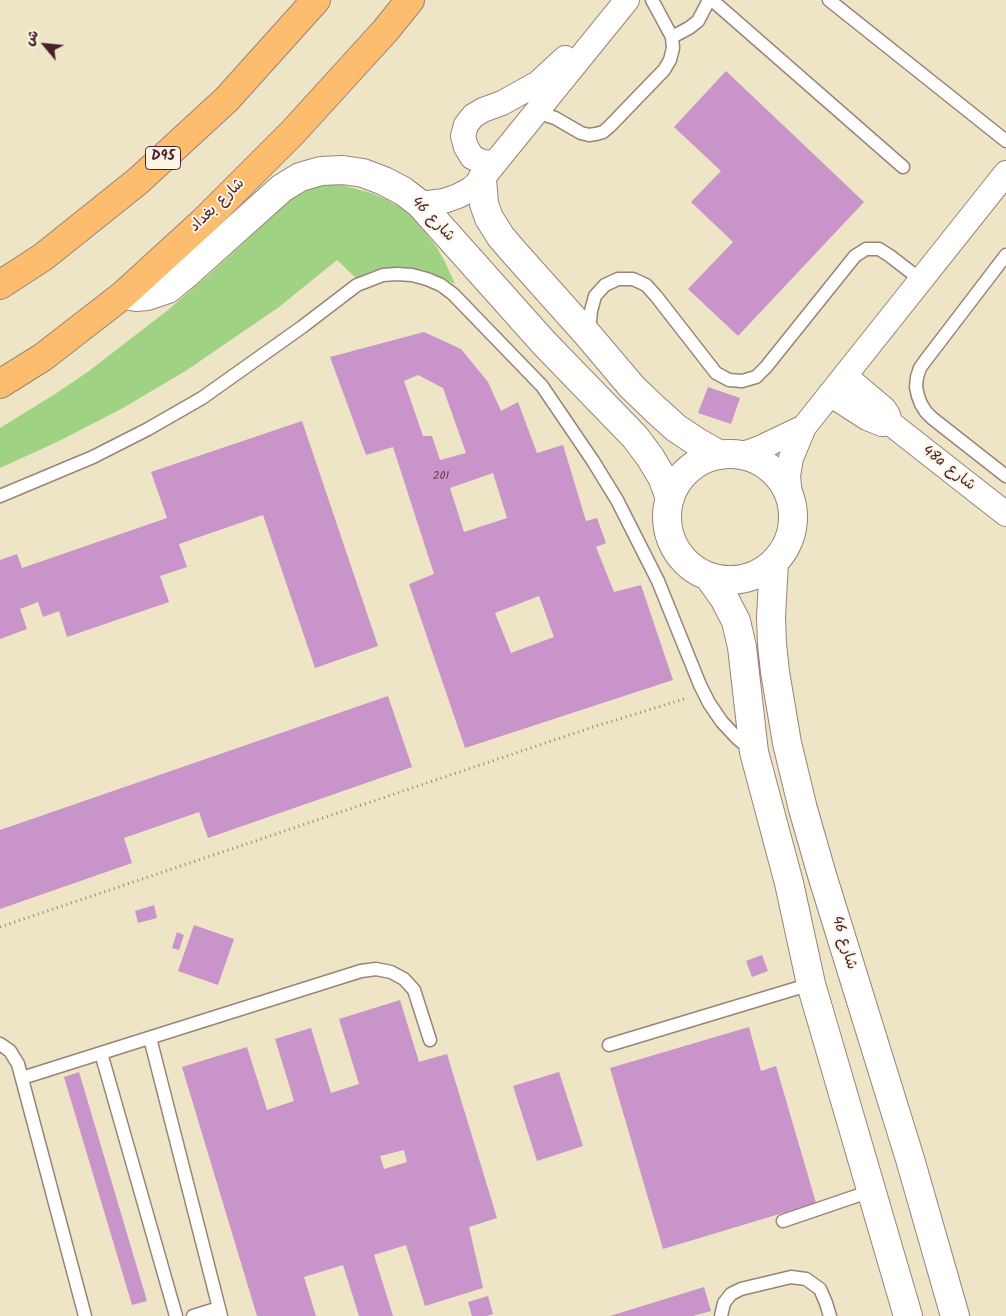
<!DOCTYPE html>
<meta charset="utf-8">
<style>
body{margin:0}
#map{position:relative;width:1006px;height:1316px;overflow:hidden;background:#ede5c5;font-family:Kalam,"Playpen Sans Arabic",sans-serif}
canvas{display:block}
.north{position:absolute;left:20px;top:20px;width:50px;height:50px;-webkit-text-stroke:4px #fcf5e5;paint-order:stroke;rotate:298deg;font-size:14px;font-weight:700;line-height:20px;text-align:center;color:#4a1f2b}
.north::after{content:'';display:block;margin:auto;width:18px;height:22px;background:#4a1f2b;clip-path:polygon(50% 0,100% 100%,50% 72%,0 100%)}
</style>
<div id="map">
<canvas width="1006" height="1316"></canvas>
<div class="north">ش</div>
</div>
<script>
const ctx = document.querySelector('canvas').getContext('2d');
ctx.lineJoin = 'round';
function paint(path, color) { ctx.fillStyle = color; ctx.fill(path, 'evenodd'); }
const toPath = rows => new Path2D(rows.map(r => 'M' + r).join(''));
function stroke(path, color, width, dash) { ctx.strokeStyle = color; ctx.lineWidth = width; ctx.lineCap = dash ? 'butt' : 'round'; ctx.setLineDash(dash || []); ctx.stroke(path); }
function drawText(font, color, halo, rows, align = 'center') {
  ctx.font = font + ' Kalam,"Playpen Sans Arabic",sans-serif'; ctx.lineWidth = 4; ctx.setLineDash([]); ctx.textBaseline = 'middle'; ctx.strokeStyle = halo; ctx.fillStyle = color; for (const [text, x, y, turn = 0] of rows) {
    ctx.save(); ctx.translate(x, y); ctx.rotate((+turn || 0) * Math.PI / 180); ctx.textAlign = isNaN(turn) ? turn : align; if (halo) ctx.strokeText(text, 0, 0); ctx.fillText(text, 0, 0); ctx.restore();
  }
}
const green = toPath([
 [329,185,342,185,371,193,386,199,401,208,413,218,424,231,436,246,445,262,455,284,424,270,407,268,389,268,372,271,356,278,337,260,279,307,187,370,123,408,57,442,0,468,0,428,55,394,89,371,168,310,212,272,291,199,303,191,317,186]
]);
const building = toPath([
 [726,71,864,202,738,336,688,289,733,242,691,202,721,171,674,127],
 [424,332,461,349,488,382,501,411,518,402,537,453,563,445,586,521,597,518,606,543,596,547,614,592,641,585,673,680,465,748,409,584,434,574,393,447,366,455,330,357],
 [418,375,443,388,466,453,440,460,432,436,423,436,404,381],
 [493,473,507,518,464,532,450,488],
 [539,596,554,637,511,653,495,613],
 [708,387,740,398,731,424,698,413],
 [302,421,378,646,315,668,263,515,179,544,187,567,160,576,169,602,67,637,59,611,43,617,38,602,20,609,27,629,0,639,0,560,17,554,22,568,167,518,151,472],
 [388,696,412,767,208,838,199,812,124,838,132,863,0,909,0,830],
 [154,905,157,918,138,923,135,911],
 [194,925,234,939,218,985,178,971],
 [177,932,184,935,179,950,172,948],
 [762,955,768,971,752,977,746,961],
 [400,1000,419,1062,447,1054,497,1218,469,1227,483,1288,425,1306,406,1245,374,1255,393,1316,359,1316,343,1265,304,1277,316,1316,257,1316,182,1067,247,1047,267,1110,294,1101,275,1039,311,1028,331,1093,359,1084,339,1019],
 [404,1150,407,1162,384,1169,380,1156],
 [749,1027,761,1071,776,1066,816,1203,663,1249,610,1068],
 [79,1072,147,1301,132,1305,64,1077],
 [559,1072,583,1146,537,1161,513,1086],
 [704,1287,711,1311,693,1316,610,1316],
 [488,1296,493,1314,487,1316,472,1316,468,1302]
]);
const path = toPath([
 [0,927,593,727,687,698]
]);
const service = toPath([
 [712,0,903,167],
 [829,0,1006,141],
 [672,37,689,28,698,21,709,0],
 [536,112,555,118,581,133,589,135,596,134,603,132,609,127,664,70,670,60,673,48,672,37,652,0],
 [1006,255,925,361,920,368,917,377,916,387,918,396,921,404,926,412,932,418,1006,476],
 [589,332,591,311,595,296,605,285,618,279,633,279,646,285,656,296,716,373,729,380,742,381,756,377,766,367,855,256,866,249,879,249,890,256,921,280],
 [0,496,93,457,148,429,202,398,302,327,357,285,383,275,397,274,412,275,427,279,441,285,453,294,542,386,593,461,617,500,658,581,700,685,709,703,722,722,737,738,751,750],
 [150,1038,221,1316],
 [0,1044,10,1051,18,1064,85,1316],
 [609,1045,811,984],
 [101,1053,176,1316],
 [22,1078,361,971,376,969,391,972,404,979,414,990,430,1040],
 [783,1221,871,1191],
 [193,1316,219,1308],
 [721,1316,724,1303,731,1294,741,1289,791,1277,806,1279,820,1289,826,1303,830,1316]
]);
const minor = toPath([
 [495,163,482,162,472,157,466,147,463,136,466,125,473,116,483,110,502,103,538,83,565,58],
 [420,204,444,201,458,196,471,189,482,179,627,0],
 [845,376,884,409,888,415,890,423,1006,514],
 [830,394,867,418,882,424,890,423],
 [740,455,760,448,804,427],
 [790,497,788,476,791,458,804,427,1006,173]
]);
const tertiary = toPath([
 [482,179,484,204,489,218,501,237,513,251,588,335,632,387,656,410,676,428,697,442,720,455],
 [123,295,136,297,147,296,168,289,185,275,282,188,300,177,321,171,343,170,363,173,384,181,403,191,420,204,544,343,635,437,650,457,662,477,670,498],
 '667 517a63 63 0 1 1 126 0a63 63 0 1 1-126 0Z',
 [774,562,771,617,772,644,775,672,787,743,803,809,822,875,910,1159,955,1316],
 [709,577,724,598,736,621,742,647,754,752,789,883,811,984,908,1316]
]);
const primary = toPath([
 [0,285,43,257,138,181,227,99,316,0],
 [0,384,43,357,123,295,205,220,293,132,385,31,410,0]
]);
const numberNames = [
 ["201",441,477]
];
const shields = [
 [163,158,35]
];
const shieldNames = [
 ["D95",163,158]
];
const streetNames = [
 ["شارع بغداد",218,206,-44],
 ["شارع 46",432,220,46],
 ["48a شارع",948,469,38],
 ["شارع 46",843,943,73]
];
paint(green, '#9fd282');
paint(building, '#c994ca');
stroke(service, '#9c8278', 15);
stroke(minor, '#9c8278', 26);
stroke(tertiary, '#9c8278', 30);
stroke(primary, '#9c8278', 30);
stroke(path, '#9c8278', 3, [1, 4]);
stroke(service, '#fff', 12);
stroke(minor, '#fff', 24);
stroke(tertiary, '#fff', 28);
stroke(primary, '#fcbd6f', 28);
drawText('12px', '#6a3c53', null, numberNames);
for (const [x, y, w] of shields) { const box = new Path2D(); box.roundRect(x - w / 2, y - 11.5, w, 23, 4); ctx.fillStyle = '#fcf5e5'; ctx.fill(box); stroke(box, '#4a1f2b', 1); }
drawText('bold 14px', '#4a1f2b', null, shieldNames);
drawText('15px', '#4a1f2b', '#fcf5e5', streetNames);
</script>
